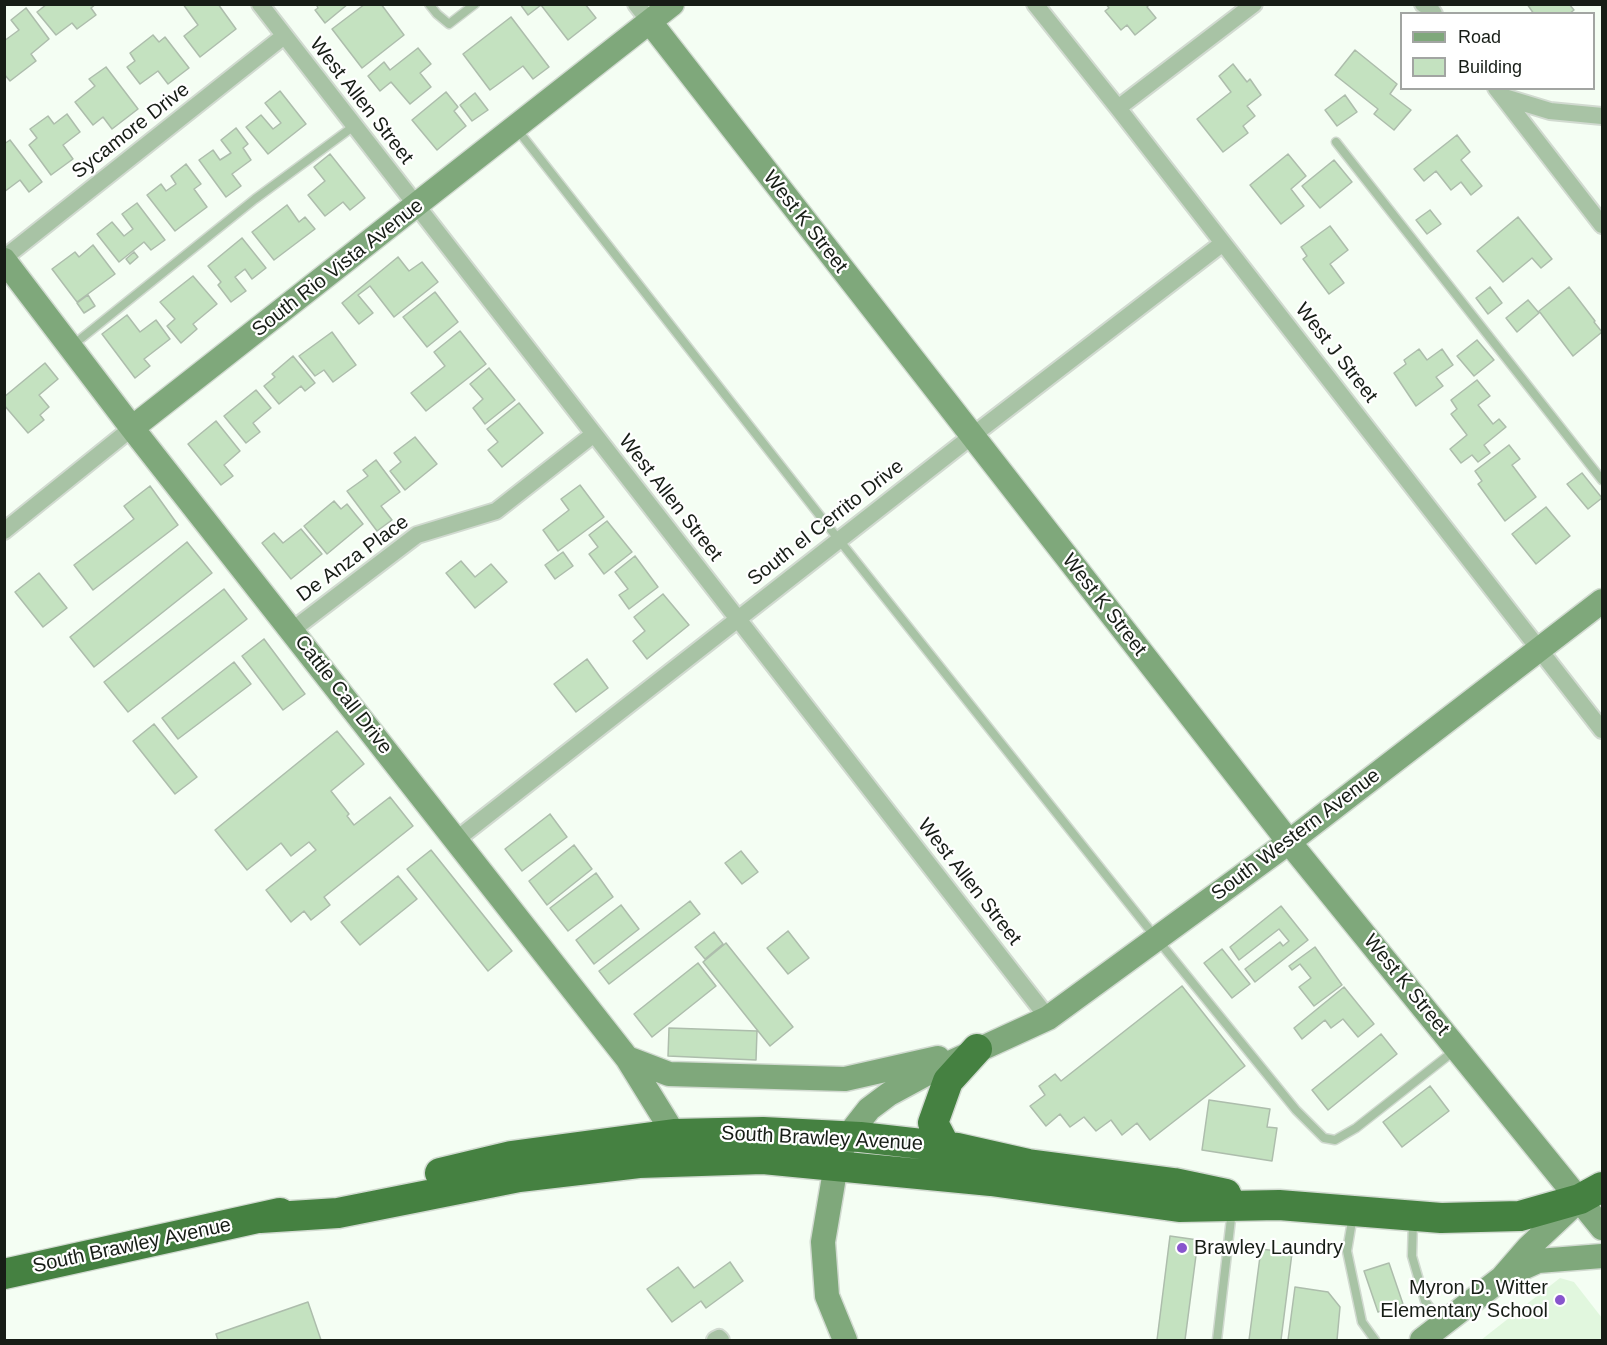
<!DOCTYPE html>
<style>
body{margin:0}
#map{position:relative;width:1607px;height:1345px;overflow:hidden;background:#f4fef3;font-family:Helvetica,sans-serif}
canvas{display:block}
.frame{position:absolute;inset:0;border:6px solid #171d16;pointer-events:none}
.legend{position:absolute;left:1400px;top:12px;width:195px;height:78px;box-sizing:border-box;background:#fff;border:2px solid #a2a5a2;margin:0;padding:8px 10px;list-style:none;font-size:18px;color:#171d16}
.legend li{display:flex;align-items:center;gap:12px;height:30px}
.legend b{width:30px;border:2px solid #a2a5a2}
</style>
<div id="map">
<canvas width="1607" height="1345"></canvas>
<div class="frame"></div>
<ul class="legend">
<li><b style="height:8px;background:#7fa87b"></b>Road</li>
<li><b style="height:16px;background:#c4e2c0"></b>Building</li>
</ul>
</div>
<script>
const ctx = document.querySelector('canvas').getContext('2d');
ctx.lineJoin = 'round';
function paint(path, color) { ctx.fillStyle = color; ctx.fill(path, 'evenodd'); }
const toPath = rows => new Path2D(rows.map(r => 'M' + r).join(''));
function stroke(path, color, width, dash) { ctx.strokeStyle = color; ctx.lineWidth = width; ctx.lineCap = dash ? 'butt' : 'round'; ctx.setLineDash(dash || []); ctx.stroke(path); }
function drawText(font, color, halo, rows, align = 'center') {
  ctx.font = font + ' Helvetica,sans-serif'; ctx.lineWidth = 4.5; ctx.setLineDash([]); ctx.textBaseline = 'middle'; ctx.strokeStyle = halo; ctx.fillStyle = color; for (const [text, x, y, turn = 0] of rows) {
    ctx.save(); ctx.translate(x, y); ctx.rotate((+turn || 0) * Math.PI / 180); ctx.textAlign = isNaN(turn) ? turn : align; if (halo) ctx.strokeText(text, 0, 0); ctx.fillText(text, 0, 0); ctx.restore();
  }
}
const built = toPath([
 [1560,1278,1574,1282,1602,1318,1602,1340,1481,1340]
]);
const building = toPath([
 [47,4,96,4,91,8,96,15,77,29,72,23,56,35,37,12,47,4],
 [183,4,218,4,236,29,200,57,184,36,198,25,183,4],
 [316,4,348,4,325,23,315,10,318,8,316,4],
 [365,4,381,4,404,35,362,68,332,29,365,4],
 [520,4,585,4,596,18,568,40,541,5,528,15,520,4],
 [1106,4,1150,4,1147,7,1156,18,1135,35,1127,25,1121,30,1105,11,1109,8,1106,4],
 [1527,4,1569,4,1574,10,1569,14,1534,14,1527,4],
 [26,8,49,39,31,54,36,61,10,81,4,74,4,41,19,30,11,20,26,8],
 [511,17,549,67,533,79,523,66,490,90,463,54,511,17],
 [153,35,159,42,165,37,189,68,168,84,158,71,140,84,127,67,135,61,130,53,153,35],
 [418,48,431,64,420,73,431,87,410,104,391,82,380,91,368,76,384,62,390,70,418,48],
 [1355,50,1397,84,1390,94,1411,110,1394,130,1374,114,1378,109,1335,75,1355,50],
 [1233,64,1247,82,1250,79,1261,95,1247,106,1255,116,1243,126,1248,133,1223,152,1197,119,1231,92,1219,76,1233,64],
 [106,67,138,109,112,129,103,117,93,125,75,102,95,86,89,79,106,67],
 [280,91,306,124,268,154,246,127,261,115,273,129,281,123,265,103,280,91],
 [446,92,458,107,454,111,466,126,437,150,412,120,446,92],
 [475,93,488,110,472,121,460,105,475,93],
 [1345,95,1357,112,1337,126,1325,110,1345,95],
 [67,114,80,132,63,145,73,159,51,175,29,145,37,138,30,129,48,116,54,124,67,114],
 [236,128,248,144,243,148,251,160,232,174,241,186,226,197,199,160,213,150,220,160,231,153,221,140,236,128],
 [1457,135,1470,152,1461,160,1482,186,1471,195,1461,182,1451,190,1436,171,1424,181,1414,169,1457,135],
 [10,140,42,182,29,192,20,180,4,192,4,144,10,140],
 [330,154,365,198,350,210,343,202,325,216,308,195,325,181,314,167,330,154],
 [1288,154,1306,176,1291,189,1304,206,1281,224,1250,185,1288,154],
 [1334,160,1352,182,1320,208,1302,186,1334,160],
 [186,164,201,184,194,189,207,207,175,231,147,195,161,184,166,191,176,184,171,176,186,164],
 [137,203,165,240,151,250,144,242,119,262,97,234,112,222,124,236,133,229,122,214,137,203],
 [287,205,299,222,305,217,315,229,274,260,252,232,287,205],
 [1430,210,1441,224,1427,234,1416,220,1430,210],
 [1518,217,1552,259,1541,268,1532,258,1503,282,1477,251,1518,217],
 [1330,226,1348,250,1330,264,1344,283,1329,294,1303,259,1307,256,1301,247,1330,226],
 [242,238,266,268,252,279,245,269,235,277,246,291,231,302,218,285,221,282,208,266,242,238],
 [93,245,115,274,77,302,52,269,75,252,79,257,93,245],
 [134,252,138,257,130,264,126,259,134,252],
 [398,257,409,271,422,262,438,282,394,317,370,286,358,295,373,313,359,324,342,303,398,257],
 [193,276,217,304,193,324,197,329,181,343,167,326,175,319,160,302,193,276],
 [1490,287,1502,303,1488,314,1476,298,1490,287],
 [1569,287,1595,321,1594,322,1602,332,1573,356,1539,311,1569,287],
 [435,292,458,322,427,347,403,317,435,292],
 [88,295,95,306,84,313,77,303,88,295],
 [1528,300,1539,313,1517,332,1506,318,1528,300],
 [127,315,140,332,156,320,170,339,144,359,150,366,135,378,102,334,127,315],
 [460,331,486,364,426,411,411,393,445,366,434,352,460,331],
 [332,332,356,365,333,382,324,370,315,376,299,356,332,332],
 [1477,340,1494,360,1474,376,1457,356,1477,340],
 [1419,349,1427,360,1442,349,1453,365,1436,377,1443,386,1416,406,1394,373,1406,364,1404,360,1419,349],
 [293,356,315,383,305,391,301,386,279,404,264,386,275,377,272,374,293,356],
 [45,363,58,379,39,395,49,407,40,415,44,420,28,433,4,405,4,397,45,363],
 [489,368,515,400,485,424,473,408,483,399,470,384,489,368],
 [1477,380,1490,396,1478,405,1493,424,1499,419,1506,427,1484,445,1490,453,1478,462,1472,455,1461,463,1450,449,1467,435,1451,414,1457,409,1451,400,1477,380],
 [256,390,271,408,253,423,260,432,246,443,224,416,256,390],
 [519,403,543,433,502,467,488,450,498,442,487,429,519,403],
 [216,421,240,451,224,465,233,476,221,485,188,444,216,421],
 [415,437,437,464,405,490,390,471,401,462,394,453,415,437],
 [1509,445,1520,459,1512,465,1536,497,1505,521,1478,484,1482,481,1475,471,1509,445],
 [376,460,400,492,381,506,392,520,377,531,347,491,368,476,363,470,376,460],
 [1582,473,1602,498,1588,509,1567,484,1582,473],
 [580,485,604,517,558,551,543,530,569,510,561,499,580,485],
 [150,486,178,525,93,590,74,565,134,519,124,506,150,486],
 [334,501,341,509,347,504,363,524,327,554,304,526,334,501],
 [1546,507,1570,536,1536,564,1512,534,1546,507],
 [607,521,632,552,604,574,589,554,598,547,589,535,607,521],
 [301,529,322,554,291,579,262,543,274,533,283,543,301,529],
 [187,542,212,573,94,667,70,637,187,542],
 [563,552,573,566,555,579,545,565,563,552],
 [635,556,658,587,629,609,619,595,628,589,615,572,635,556],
 [461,561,475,577,491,564,507,582,475,608,446,573,461,561],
 [39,573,67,608,43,627,15,592,39,573],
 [224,589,247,619,128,712,104,682,224,589],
 [663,594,689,625,647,659,633,641,645,631,634,617,663,594],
 [264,639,305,694,283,710,242,656,264,639],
 [587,659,608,688,576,712,554,684,587,659],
 [234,662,251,684,178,739,162,718,234,662],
 [154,724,197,777,175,794,133,741,154,724],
 [337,731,364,764,331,791,349,814,347,816,354,825,390,797,413,826,324,897,330,905,311,920,304,911,291,922,266,890,316,850,309,842,291,856,281,843,247,870,215,830,337,731],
 [550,814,567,837,522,871,505,849,550,814],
 [574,845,592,869,547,905,529,881,574,845],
 [431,850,512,951,488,971,407,869,431,850],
 [741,851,758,872,742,884,725,863,741,851],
 [596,873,613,897,568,931,550,908,596,873],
 [398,876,417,899,360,945,341,922,398,876],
 [690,901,700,914,609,984,599,971,690,901],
 [621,905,639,929,594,964,576,940,621,905],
 [1281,906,1308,940,1255,982,1245,969,1280,942,1283,946,1289,941,1279,929,1239,960,1230,947,1281,906],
 [788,931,809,958,788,974,767,948,788,931],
 [714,932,723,944,705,959,695,947,714,932],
 [726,943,793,1027,770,1046,703,962,726,943],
 [1315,947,1342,985,1314,1006,1299,987,1311,978,1300,964,1292,970,1289,966,1315,947],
 [1222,949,1250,984,1232,998,1204,963,1222,949],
 [698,963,716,986,652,1037,634,1014,698,963],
 [1182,986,1245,1066,1150,1140,1137,1123,1122,1135,1111,1120,1096,1131,1084,1117,1070,1127,1060,1114,1046,1126,1030,1106,1045,1095,1039,1086,1055,1074,1061,1081,1182,986],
 [1344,987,1374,1024,1358,1037,1343,1019,1331,1028,1325,1020,1302,1039,1294,1028,1344,987],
 [669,1028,757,1031,756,1060,668,1056,669,1028],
 [1381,1034,1397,1054,1328,1110,1312,1090,1381,1034],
 [1430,1086,1449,1111,1402,1147,1383,1122,1430,1086],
 [1209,1100,1270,1109,1267,1127,1277,1128,1272,1161,1202,1150,1209,1100],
 [1170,1236,1198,1240,1185,1340,1157,1340,1170,1236],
 [1261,1249,1292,1253,1281,1340,1249,1340,1261,1249],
 [730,1262,743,1281,706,1308,701,1301,672,1322,647,1289,678,1267,694,1288,730,1262],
 [1389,1263,1403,1304,1378,1312,1364,1271,1389,1263],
 [1295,1287,1328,1292,1340,1307,1337,1340,1288,1340,1295,1287],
 [308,1302,321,1340,218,1340,216,1334,308,1302]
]);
const lane = toPath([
 [429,4,437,14,449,24,475,4],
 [516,128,839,540,1157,939,1296,1110,1324,1138,1335,1140,1356,1128,1454,1051],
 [1336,142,1602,480],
 [73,345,255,199,354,126],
 [1353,1215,1347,1251,1362,1322,1375,1340],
 [1413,1220,1412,1256,1425,1301,1441,1323],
 [1217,1340,1232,1210]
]);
const street = toPath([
 [260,4,1048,1018],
 [636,4,650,22],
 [1035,4,1118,108,1602,730],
 [1423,4,1429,7,1434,14],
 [1496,88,1602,225],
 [1504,97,1550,111,1602,116],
 [1118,108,1254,4],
 [4,258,284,36],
 [4,531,132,428],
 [291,631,417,535,496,511,594,434],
 [457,839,972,436,1223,243],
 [715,1340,719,1338,721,1340]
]);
const secondary = toPath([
 [650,22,1289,842,1602,1228],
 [4,260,132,428,627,1058,674,1134],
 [132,428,672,4],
 [627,1058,669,1074,845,1079,938,1058],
 [1509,1274,1538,1261,1602,1256],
 [845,1340,827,1296,823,1242,836,1165,847,1137,869,1109,889,1094,926,1074,1048,1018,1289,842,1602,601],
 [1422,1340,1502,1278,1529,1247,1580,1199]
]);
const highway = toPath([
 [945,1146,933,1123,948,1081,977,1049],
 [440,1173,511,1156,674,1134,763,1132,860,1137,957,1148,1028,1164,1174,1183,1226,1194],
 [260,1218,338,1213,519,1177,639,1163,763,1159,991,1181,1179,1207,1279,1205,1441,1218,1520,1216,1580,1199,1602,1187],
 [4,1274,280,1213]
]);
const markers = [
 [1182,1248,6,"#8855cd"],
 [1560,1300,6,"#8855cd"]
];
const streetNames = [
 ["West Allen Street",361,101,52],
 ["Sycamore Drive",131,131,-38],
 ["West K Street",805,222,52],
 ["South Rio Vista Avenue",338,268,-38],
 ["West J Street",1336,353,52],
 ["West Allen Street",670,498,52],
 ["South el Cerrito Drive",826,523,-38],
 ["De Anza Place",353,559,-36],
 ["West K Street",1104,605,52],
 ["Cattle Call Drive",343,695,52],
 ["South Western Avenue",1296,835,-37],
 ["West Allen Street",969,882,52],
 ["West K Street",1406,985,51],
 ["South Brawley Avenue",822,1139,3],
 ["South Brawley Avenue",132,1246,-12]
];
const poiNames = [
 ["Brawley Laundry",1194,1248],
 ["Myron D. Witter",1548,1288,"right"],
 ["Elementary School",1548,1311,"right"]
];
paint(built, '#e1f7de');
paint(building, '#c4e2c0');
stroke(building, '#adbdac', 1.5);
stroke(lane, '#d1dad0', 11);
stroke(street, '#d1dad0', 20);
stroke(secondary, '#d1dad0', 27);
stroke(highway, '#d1dad0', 33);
stroke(lane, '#a8c3a5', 8);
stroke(street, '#a8c3a5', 16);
stroke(secondary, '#7fa87b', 24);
stroke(highway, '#458141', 30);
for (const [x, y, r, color] of markers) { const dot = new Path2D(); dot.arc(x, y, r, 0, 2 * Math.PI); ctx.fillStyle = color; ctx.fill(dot); stroke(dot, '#fff', 2); }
drawText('20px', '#171d16', '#fff', streetNames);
drawText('20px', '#171d16', '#fff', poiNames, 'left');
</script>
